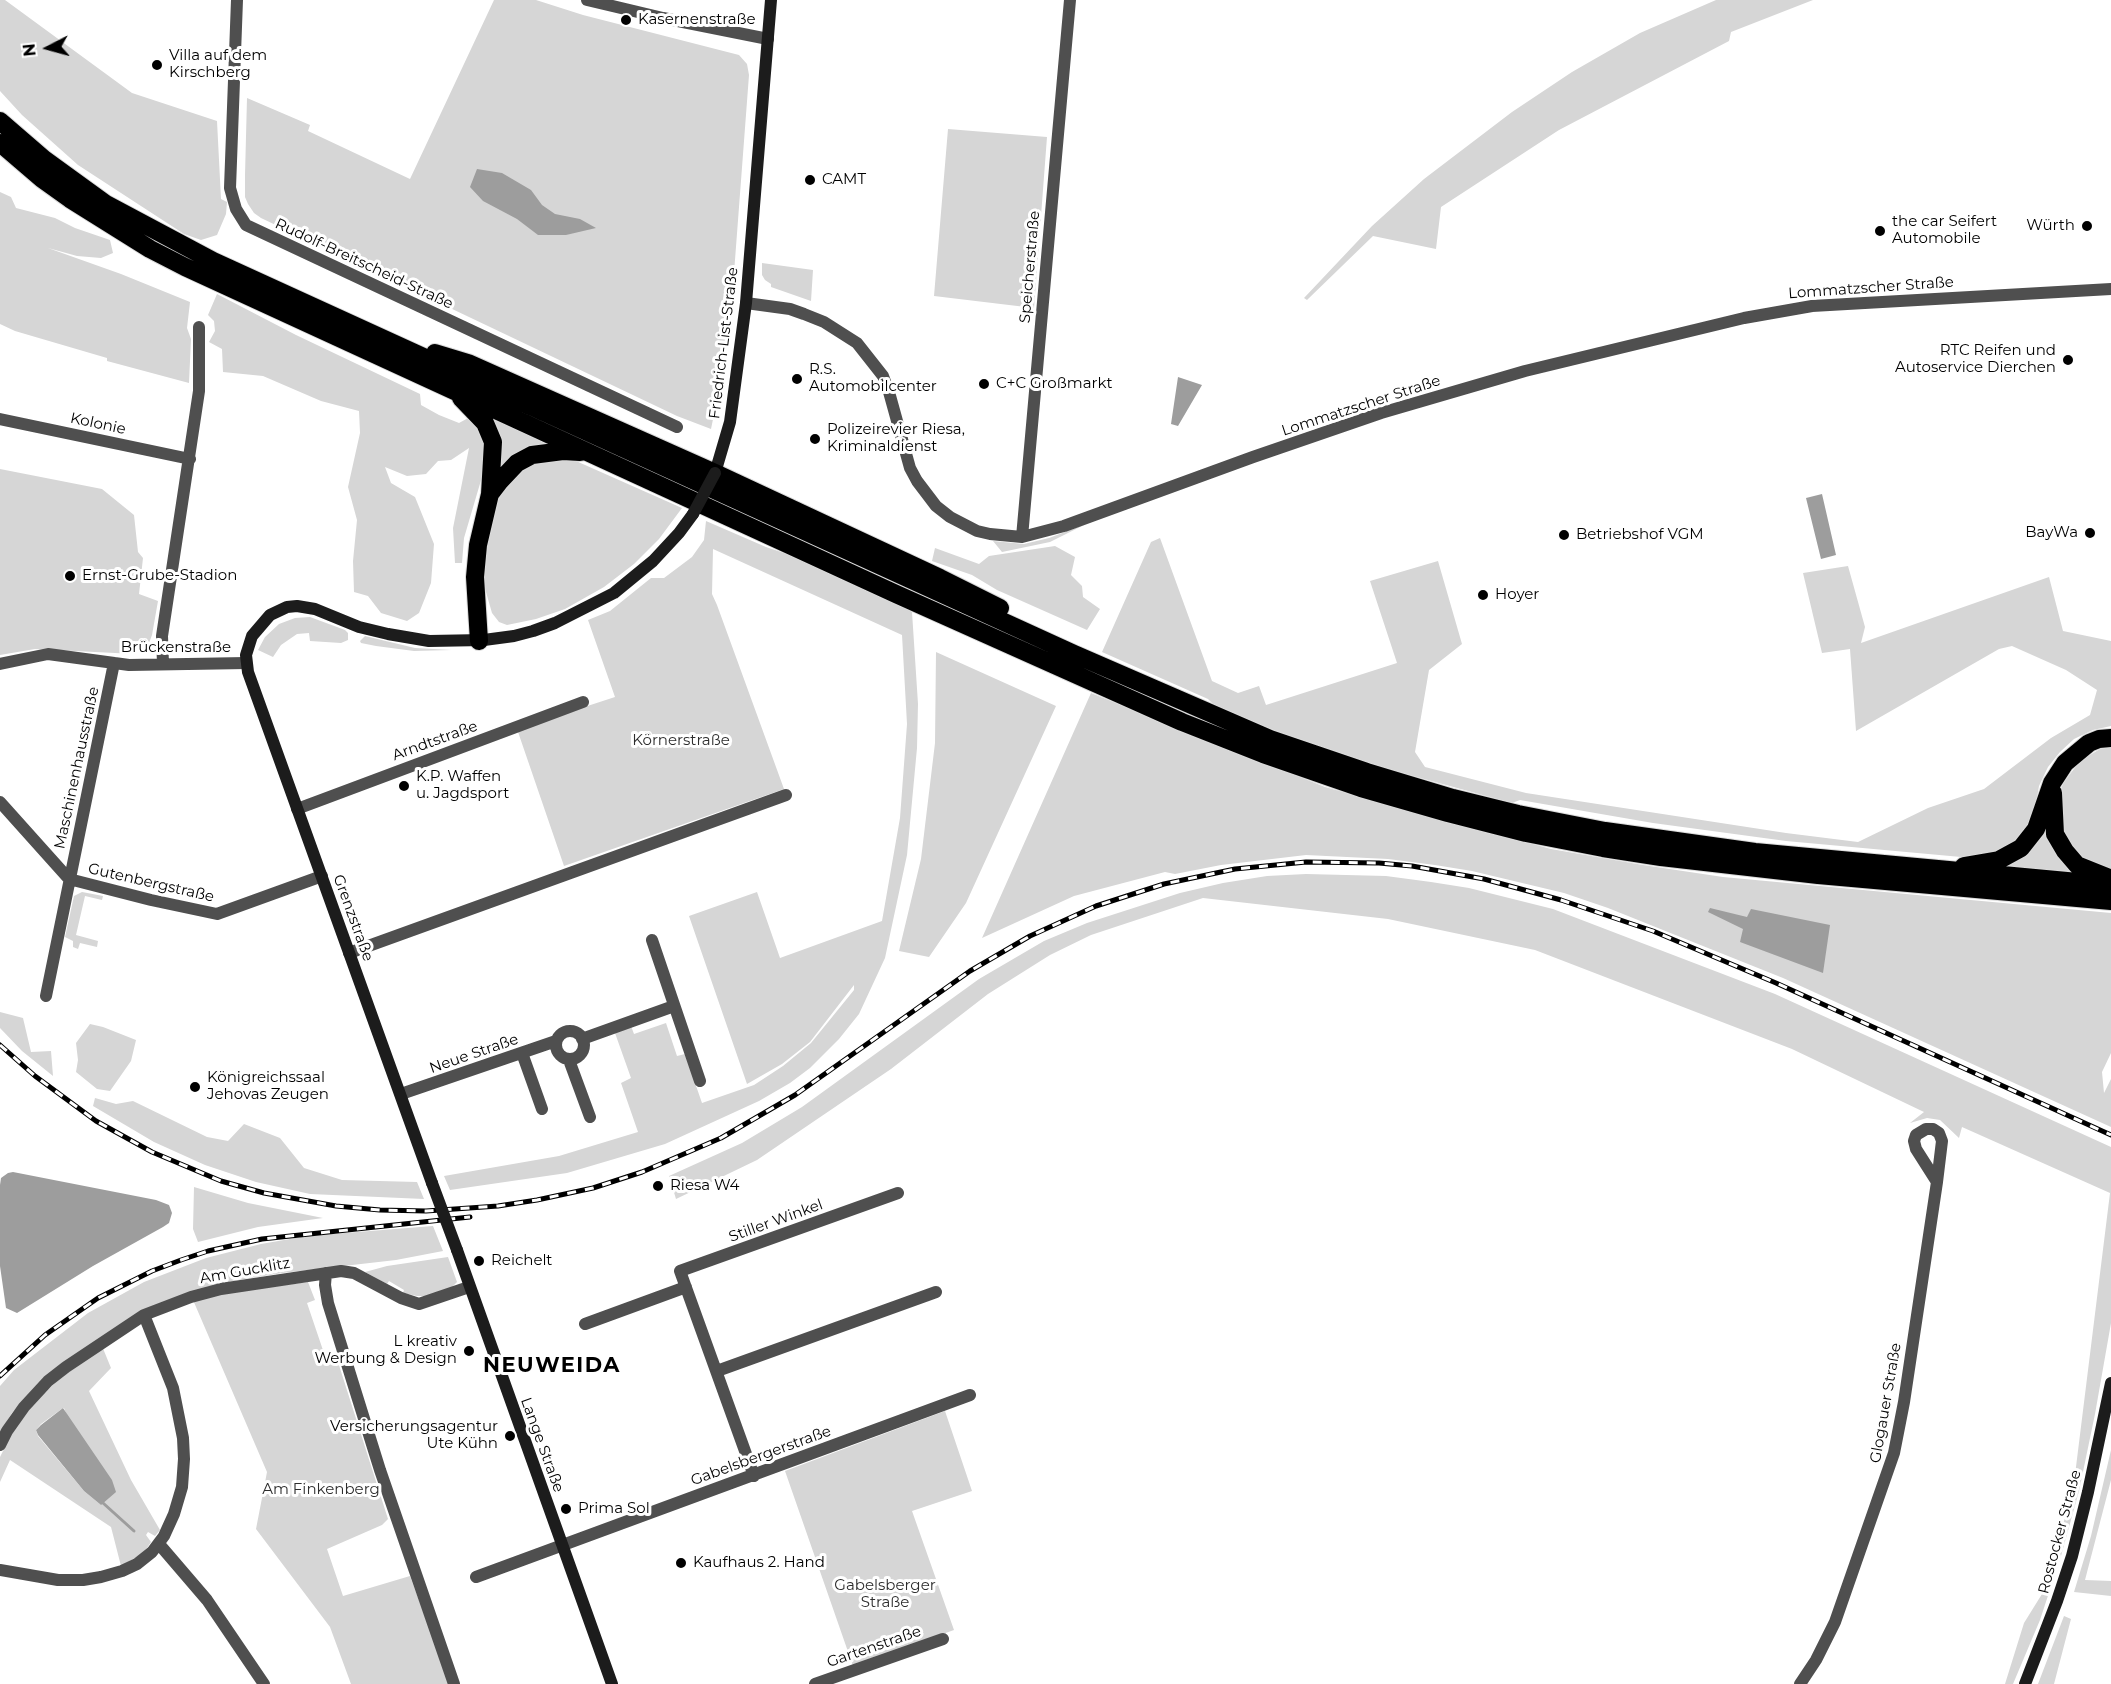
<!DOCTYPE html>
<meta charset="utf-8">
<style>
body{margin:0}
#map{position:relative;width:2111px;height:1684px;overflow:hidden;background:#fff;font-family:Montserrat,sans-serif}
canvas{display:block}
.north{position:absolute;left:18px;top:18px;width:60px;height:60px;-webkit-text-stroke:4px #fff;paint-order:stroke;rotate:264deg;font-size:16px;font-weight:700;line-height:24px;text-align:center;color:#000}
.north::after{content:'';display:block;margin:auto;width:21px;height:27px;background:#000;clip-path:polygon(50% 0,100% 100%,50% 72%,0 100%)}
</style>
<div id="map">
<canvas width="2111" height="1684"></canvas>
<div class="north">N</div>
</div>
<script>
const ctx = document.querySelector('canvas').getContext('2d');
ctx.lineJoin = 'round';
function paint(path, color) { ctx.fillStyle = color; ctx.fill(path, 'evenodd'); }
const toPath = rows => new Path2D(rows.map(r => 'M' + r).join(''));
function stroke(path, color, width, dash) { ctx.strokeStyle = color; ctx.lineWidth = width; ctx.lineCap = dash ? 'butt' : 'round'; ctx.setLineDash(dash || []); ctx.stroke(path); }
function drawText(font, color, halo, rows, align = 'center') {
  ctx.font = font + ' Montserrat,sans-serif'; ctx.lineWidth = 6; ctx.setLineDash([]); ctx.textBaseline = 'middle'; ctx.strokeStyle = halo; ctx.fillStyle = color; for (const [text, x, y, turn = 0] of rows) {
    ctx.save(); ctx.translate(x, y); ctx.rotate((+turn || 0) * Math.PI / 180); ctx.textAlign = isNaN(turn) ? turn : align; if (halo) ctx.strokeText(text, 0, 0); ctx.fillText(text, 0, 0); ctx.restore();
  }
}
const green = toPath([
 [0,0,5,0,132,93,217,121,221,199,227,202,226,214,217,235,201,240,184,234,78,165,22,115,0,91],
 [494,0,536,0,583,15,739,55,747,64,749,75,734,273,719,390,711,429,677,416,261,218,254,213,248,204,245,197,245,175,247,98,310,125,308,131,410,179],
 [1716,0,1813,0,1731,32,1729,41,1559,130,1441,207,1436,249,1373,236,1307,300,1304,298,1372,226,1424,179,1512,112,1572,72,1640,33],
 [948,129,1047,137,1034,308,934,296],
 [0,192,11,197,16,208,55,218,75,228,110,240,113,253,101,258,77,256,48,248,121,274,190,302,187,328,191,339,189,383,107,361,107,358,15,331,0,324],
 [762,263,813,270,811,301,771,287,771,284,765,280,762,275],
 [217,294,296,335,420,394,421,405,439,415,459,423,470,417,485,438,484,470,464,538,462,563,455,563,453,528,469,448,451,460,438,461,426,474,407,476,385,467,391,483,415,497,434,544,431,583,419,613,407,621,381,613,368,596,354,592,353,561,357,520,348,487,360,433,359,411,321,401,263,376,223,372,222,349,209,342,215,331,214,321,208,315],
 [479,409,556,444,497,475],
 [567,457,682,508,659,539,634,564,604,587,565,609,536,619,507,625,499,622,492,613,482,578,483,565,497,499,521,466],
 [0,469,102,489,134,515,138,552,143,558,139,594,158,601,152,635,146,651,138,643,132,648,135,654,35,649,0,655],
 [706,521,766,547,793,556,903,606,912,612,918,704,917,748,907,855,885,958,859,1014,839,1039,810,1068,790,1083,759,1101,665,1144,567,1173,450,1190,444,1176,559,1156,638,1132,621,1083,631,1078,615,1033,631,1026,634,1034,666,1023,677,1056,685,1054,702,1103,754,1085,783,1066,811,1043,854,990,854,985,810,1042,782,1064,747,1084,689,916,757,892,780,958,882,921,900,818,907,724,902,635,713,549,712,594,717,605,784,789,564,866,517,729,615,697,588,620,610,611,651,578,664,578,692,557,704,540],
 [1086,524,1050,542,1002,552,993,541,1024,544,1049,538],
 [1160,538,1212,681,1238,693,1259,686,1266,705,1397,663,1370,581,1438,561,1462,644,1429,670,1415,752,1425,767,1526,793,1786,833,1858,842,1928,808,1984,789,2051,738,2090,715,2097,690,2066,670,2012,646,1999,649,1856,731,1850,649,1822,653,1803,573,1848,566,1865,627,1861,643,2049,577,2063,631,2111,641,2111,726,2093,730,2074,739,2060,752,2048,767,2039,786,2034,815,2016,843,2001,852,1972,858,1786,841,1653,823,1520,800,1512,803,1373,765,1305,742,1218,709,1208,699,1102,652,1151,542],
 [1055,546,1075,557,1071,575,1082,586,1083,597,1100,609,1087,630,997,590,972,575,932,561,935,548,979,564,989,556],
 [310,617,345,630,348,633,348,640,341,643,310,641,309,633,297,634,281,645,273,657,258,650,265,637,279,624,295,618],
 [365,636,415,648,452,650,414,651,376,646,361,643,360,641],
 [936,652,1056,706,966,903,929,957,899,951,921,859,935,743],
 [1091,693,1325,787,1551,849,1643,865,1723,877,2111,913,2111,1053,2102,1072,2104,1093,2111,1079,2111,1127,1783,978,1608,908,1564,893,1472,871,1435,865,1388,859,1306,855,1221,865,1175,874,1165,872,1074,896,982,938],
 [2111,747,2111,872,2083,862,2065,840,2059,793,2064,782,2080,761,2100,749],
 [2046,818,2085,876,1991,869],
 [1306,874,1386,876,1431,882,1469,888,1553,909,1775,994,2111,1147,2111,1323,2095,1414,2079,1491,2061,1556,2040,1620,2013,1684,2005,1684,2024,1623,2042,1594,2073,1491,2110,1193,1962,1127,1959,1138,1940,1120,1927,1118,1910,1123,1924,1112,1792,1049,1535,950,1388,919,1203,898,1091,935,1050,955,988,994,891,1069,757,1160,676,1199,669,1176,742,1143,802,1107,979,979,1044,941,1087,923,1180,893,1223,883,1267,876],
 [82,892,103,896,102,900,85,896,76,935,98,941,97,947,80,943,78,949,73,947,73,941,65,937,74,896],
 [0,1012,23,1018,31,1052,51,1051,53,1076,22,1051,0,1028],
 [90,1024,103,1027,136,1040,131,1061,110,1091,97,1089,76,1072,78,1060,76,1043],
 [95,1098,116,1104,133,1101,207,1137,228,1141,244,1124,280,1138,304,1168,342,1180,417,1182,424,1199,310,1194,256,1182,205,1165,154,1142,93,1106],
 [194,1187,248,1203,323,1218,258,1227,198,1242,193,1229],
 [433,1226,443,1251,396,1260,282,1273,232,1281,156,1306,17,1407,12,1413,0,1432,0,1386,14,1370,88,1313,144,1282,206,1258,261,1244,307,1236],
 [448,1257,457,1282,451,1288,428,1296,417,1296,403,1293,404,1290,389,1281,387,1284,365,1272,387,1266],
 [308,1282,315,1300,307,1303,328,1365,338,1362,388,1519,382,1525,327,1549,343,1596,410,1576,450,1684,351,1684,330,1627,256,1529,267,1472,193,1300,225,1293],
 [102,1346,111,1368,89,1391,131,1480,160,1530,155,1536,148,1532,146,1535,151,1542,147,1548,137,1557,121,1566,111,1527,10,1460,0,1482,0,1457,13,1431,35,1402,56,1382],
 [63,1408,64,1408,101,1505,84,1491,38,1436,36,1430,41,1424],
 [945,1411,972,1491,912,1511,954,1630,853,1666,785,1471],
 [2111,1450,2111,1480,2085,1580,2111,1581,2111,1596,2074,1592,2091,1536],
 [2064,1616,2071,1619,2054,1684,2038,1684]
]);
const water = toPath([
 [477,169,502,173,531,190,542,205,555,214,580,219,596,228,566,235,538,235,517,219,483,201,470,187],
 [1178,377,1202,385,1178,426,1171,424],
 [1822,494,1836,555,1821,559,1806,498],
 [1710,908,1747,917,1751,909,1830,925,1823,973,1740,942,1743,929,1708,912],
 [13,1172,156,1200,169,1205,172,1213,169,1223,163,1227,93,1266,17,1313,6,1308,0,1266,0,1185,1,1178,8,1173],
 [63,1408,112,1480,116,1492,101,1505,84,1491,38,1435,36,1430,41,1425]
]);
const stream = toPath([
 [103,1503,134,1531]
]);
const street = toPath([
 [237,0,230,188,236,209,246,225,677,427],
 [587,0,663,18,768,39],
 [746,303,790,309,804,314,824,322,857,343,883,376,889,392,910,468,917,481,936,506,950,517,977,531,990,534,1022,537,1064,526,1253,457,1381,413,1525,371,1744,318,1812,306,2111,289],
 [0,419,190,459],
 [1022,537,1070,0],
 [0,664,48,654,129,665,246,663],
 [163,664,162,636,199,391,199,327],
 [0,802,69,879,151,900,217,914,322,876],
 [297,809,583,702],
 [652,940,700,1081],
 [349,953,786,795],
 [46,996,114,663],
 '556 1045a14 14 0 1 1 28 0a14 14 0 1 1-28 0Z',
 [582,1039,674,1006],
 [522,1053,542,1109],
 [569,1060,590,1117],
 [401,1094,556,1041],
 [326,1273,325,1285,328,1303,380,1470,454,1684],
 [585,1324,686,1287],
 [717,1371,936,1292],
 [0,1445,7,1431,24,1407,48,1381,66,1367,144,1315,191,1297,221,1289,341,1271,354,1273,401,1298,419,1304,469,1287],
 [754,1476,680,1271,898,1193],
 [159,1544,207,1600,264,1684],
 [0,1570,58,1580,83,1580,101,1577,122,1571,137,1564,152,1552,164,1536,174,1514,182,1487,184,1459,183,1438,173,1388,144,1315],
 [476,1577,970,1395],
 [815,1684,943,1639],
 [1800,1684,1816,1660,1835,1622,1894,1453,1904,1402,1937,1182,1942,1141,1939,1133,1933,1129,1926,1129,1916,1135,1914,1141,1916,1149,1937,1182]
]);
const secondary = toPath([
 [715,473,730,422,746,303,771,0],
 [432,1183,248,672,246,655,252,636,270,615,287,607,297,606,315,609,359,627,388,634,429,641,484,640,514,636,533,631,555,623,614,593,653,561,679,533,693,514],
 [457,1250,612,1684],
 [2025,1684,2057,1601,2072,1556,2088,1492,2111,1383]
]);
const highway = toPath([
 [0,121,44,159,106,204,213,261,1074,654,1270,739,1367,772,1453,798,1518,814,1605,831,1755,852,2111,885],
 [0,143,42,179,70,199,150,249,185,267,896,594,1182,722,1263,754,1361,788,1448,813,1526,833,1603,848,1661,857,1818,875,2111,901],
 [435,353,468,363,715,473,940,578,1000,608],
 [461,398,485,423,493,442,490,494,478,545,475,577,479,641],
 [490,494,500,481,517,463,532,455,563,451,580,452],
 [2053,793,2055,834,2065,851,2077,865,2109,878],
 [1964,866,1999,860,2021,848,2036,829,2052,783,2065,763,2089,743,2099,739,2111,738]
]);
const rail = toPath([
 [0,1045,35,1076,96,1121,152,1152,221,1181,264,1193,336,1206,380,1210,426,1211,498,1206,537,1200,593,1188,642,1172,721,1138,795,1095,970,971,1030,936,1096,906,1164,884,1235,869,1306,862,1379,863,1412,866,1484,879,1561,900,1653,931,1776,983,2111,1135],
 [0,1376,45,1335,98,1298,152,1271,181,1260,208,1251,262,1239,470,1217]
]);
const secondaryBridge = toPath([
 [693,514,715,473],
 [432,1183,457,1250]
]);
const markers = [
 [626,20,6,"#000"],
 [157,65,6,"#000"],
 [810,180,6,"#000"],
 [2087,226,6,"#000"],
 [1880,231,6,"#000"],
 [2068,360,6,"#000"],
 [797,379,6,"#000"],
 [984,384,6,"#000"],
 [815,439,6,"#000"],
 [2090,533,6,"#000"],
 [1564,535,6,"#000"],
 [70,576,6,"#000"],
 [1483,595,6,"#000"],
 [404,786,6,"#000"],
 [195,1087,6,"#000"],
 [658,1186,6,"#000"],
 [479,1261,6,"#000"],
 [469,1351,6,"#000"],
 [510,1436,6,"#000"],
 [566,1509,6,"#000"],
 [681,1563,6,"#000"]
];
const poiNames = [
 ["Kasernenstraße",638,20],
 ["Villa auf dem",169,56],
 ["Kirschberg",169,73],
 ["CAMT",822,180],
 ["the car Seifert",1892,222],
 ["Automobile",1892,239],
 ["Würth",2075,226,"right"],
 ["RTC Reifen und",2056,351,"right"],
 ["Autoservice Dierchen",2056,368,"right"],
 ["R.S.",809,370],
 ["Automobilcenter",809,387],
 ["C+C Großmarkt",996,384],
 ["Polizeirevier Riesa,",827,430],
 ["Kriminaldienst",827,447],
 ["BayWa",2078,533,"right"],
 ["Betriebshof VGM",1576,535],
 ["Ernst-Grube-Stadion",82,576],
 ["Hoyer",1495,595],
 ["K.P. Waffen",416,777],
 ["u. Jagdsport",416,794],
 ["Königreichssaal",207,1078],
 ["Jehovas Zeugen",207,1095],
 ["Riesa W4",670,1186],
 ["Reichelt",491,1261],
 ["L kreativ",457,1342,"right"],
 ["Werbung & Design",457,1359,"right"],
 ["Versicherungsagentur",498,1427,"right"],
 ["Ute Kühn",498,1444,"right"],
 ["Prima Sol",578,1509],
 ["Kaufhaus 2. Hand",693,1563]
];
const streetNames = [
 ["Rudolf-Breitscheid-Straße",364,264,25],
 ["Speicherstraße",1030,267,-85],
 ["Lommatzscher Straße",1871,288,-4],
 ["Friedrich-List-Straße",724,343,-83],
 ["Lommatzscher Straße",1361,406,-18],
 ["Kolonie",98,424,12],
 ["Brückenstraße",176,648],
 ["Arndtstraße",435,741,-20],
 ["Maschinenhausstraße",77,768,-78],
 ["Gutenbergstraße",151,883,13],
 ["Grenzstraße",353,918,70],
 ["Neue Straße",474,1054,-19],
 ["Stiller Winkel",776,1221,-20],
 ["Am Gucklitz",245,1271,-10],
 ["Glogauer Straße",1886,1403,-80],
 ["Lange Straße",542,1445,70],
 ["Gabelsbergerstraße",761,1456,-20],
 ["Rostocker Straße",2060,1532,-75],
 ["Gartenstraße",874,1647,-19]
];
const parkNames = [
 ["Körnerstraße",681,741],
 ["Am Finkenberg",321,1490],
 ["Gabelsberger",885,1586],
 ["Straße",885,1603]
];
const districtNames = [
 ["NEUWEIDA",552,1366]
];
paint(green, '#d6d6d6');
paint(water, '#9d9d9d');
stroke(stream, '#9d9d9d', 3);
stroke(highway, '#dbdbdb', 20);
stroke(street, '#4f4f4f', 12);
stroke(secondary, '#1c1c1c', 12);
stroke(highway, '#000', 18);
stroke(rail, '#000', 5);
stroke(rail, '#fff', 3, [9]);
stroke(secondaryBridge, '#1c1c1c', 12);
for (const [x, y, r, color] of markers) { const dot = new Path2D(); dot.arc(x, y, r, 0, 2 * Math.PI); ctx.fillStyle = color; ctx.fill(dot); stroke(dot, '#fff', 2); }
drawText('15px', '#000', '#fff', poiNames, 'left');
drawText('15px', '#000', '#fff', streetNames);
drawText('15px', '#2d2d2d', '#fff', parkNames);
ctx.letterSpacing = '1.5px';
drawText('bold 21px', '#000', '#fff', districtNames);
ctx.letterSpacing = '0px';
</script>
